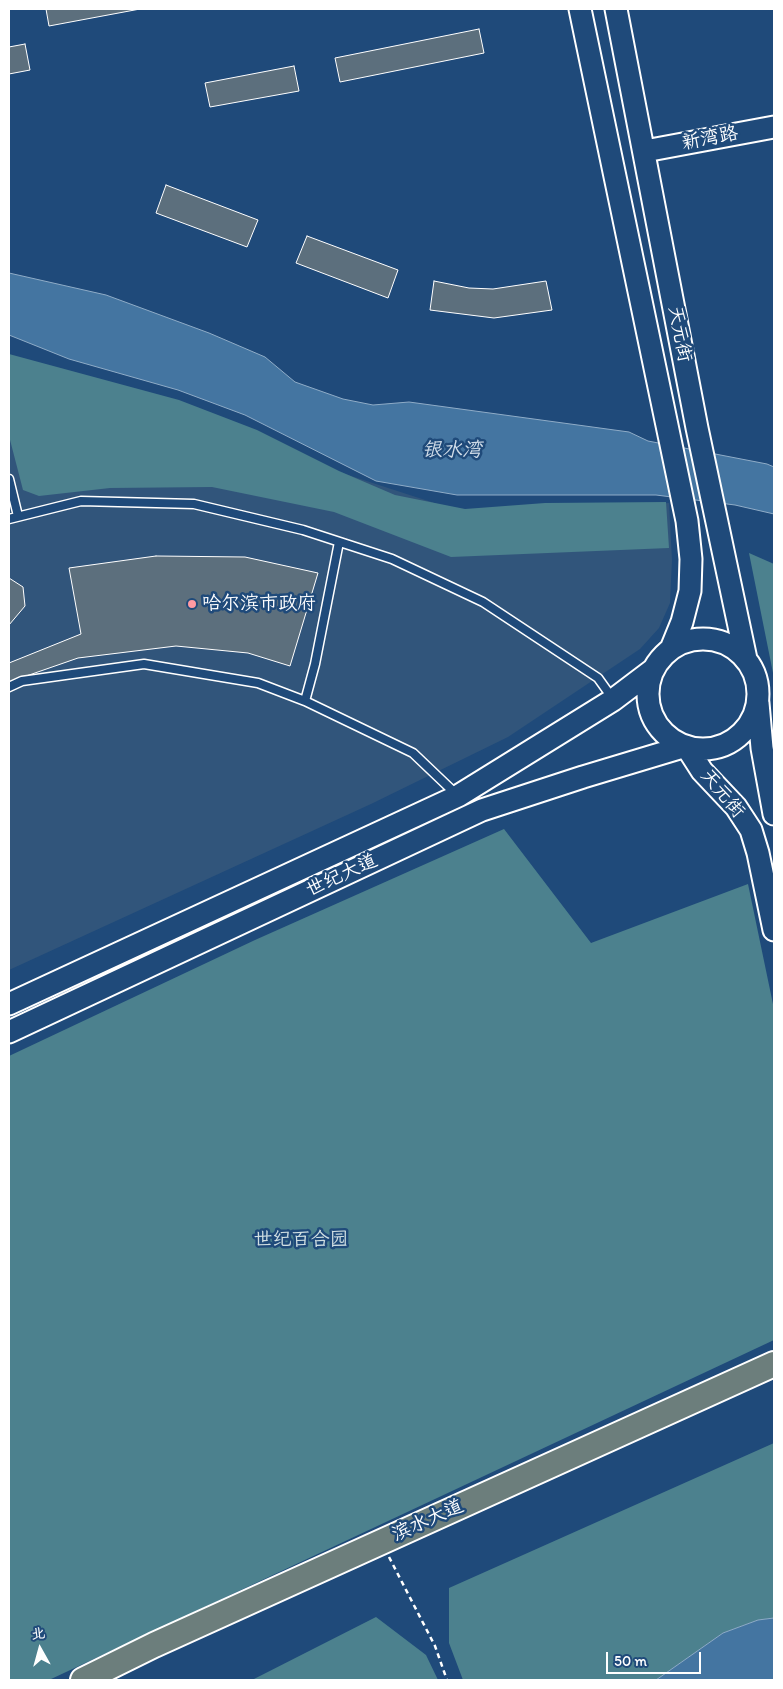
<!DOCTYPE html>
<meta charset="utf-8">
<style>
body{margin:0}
#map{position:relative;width:783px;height:1689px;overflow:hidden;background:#1f4a7a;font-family:Itim,"LXGW WenKai TC",sans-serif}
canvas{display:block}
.frame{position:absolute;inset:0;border:10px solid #fff;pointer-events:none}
.north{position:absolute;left:15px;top:1624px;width:50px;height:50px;-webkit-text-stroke:4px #1f4a7a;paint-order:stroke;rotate:353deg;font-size:14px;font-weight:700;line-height:20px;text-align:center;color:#fff}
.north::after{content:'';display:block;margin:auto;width:18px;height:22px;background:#fff;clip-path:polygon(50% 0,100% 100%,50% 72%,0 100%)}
.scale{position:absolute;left:606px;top:1652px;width:95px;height:22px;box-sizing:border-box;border:2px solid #fff;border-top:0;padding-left:6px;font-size:15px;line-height:18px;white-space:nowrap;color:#fff;-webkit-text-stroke:4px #1f4a7a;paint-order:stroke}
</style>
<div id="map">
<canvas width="783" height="1689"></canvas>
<div class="frame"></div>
<div class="north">北</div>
<div class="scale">50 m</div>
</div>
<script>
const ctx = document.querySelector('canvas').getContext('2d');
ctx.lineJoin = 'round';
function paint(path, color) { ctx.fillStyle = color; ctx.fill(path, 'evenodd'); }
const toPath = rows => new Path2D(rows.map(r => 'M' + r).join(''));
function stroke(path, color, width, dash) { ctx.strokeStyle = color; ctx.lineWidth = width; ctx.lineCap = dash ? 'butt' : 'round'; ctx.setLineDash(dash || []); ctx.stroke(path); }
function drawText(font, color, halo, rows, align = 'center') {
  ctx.font = font + ' Itim,"LXGW WenKai TC",sans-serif'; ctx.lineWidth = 5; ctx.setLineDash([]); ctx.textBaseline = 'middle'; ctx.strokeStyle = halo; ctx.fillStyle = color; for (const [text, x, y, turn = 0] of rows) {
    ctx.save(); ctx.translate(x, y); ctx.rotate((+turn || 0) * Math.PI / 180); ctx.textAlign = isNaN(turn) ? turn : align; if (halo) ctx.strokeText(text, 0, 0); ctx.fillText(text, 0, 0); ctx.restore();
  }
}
const built = toPath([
 [9,365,456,510,669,503,672,560,670,603,659,628,640,649,508,737,371,804,9,970]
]);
const green = toPath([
 [9,354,179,400,257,430,339,471,395,495,465,509,545,503,666,502,669,548,451,557,334,512,212,487,110,488,39,496,23,490,9,436],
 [749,553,774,564,774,678],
 [504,829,591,943,748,884,774,1009,774,1340,49,1680,9,1680,9,1056,255,940],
 [774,1443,774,1618,758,1620,723,1633,656,1680,463,1680,449,1643,449,1588],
 [376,1617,426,1655,438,1680,252,1680]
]);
const water = toPath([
 [9,273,106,295,209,333,265,357,295,382,343,399,373,405,409,402,629,432,648,441,767,464,774,467,774,514,735,505,656,495,457,495,376,481,245,415,178,390,69,359,9,335,9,273],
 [774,1618,774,1680,656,1680,723,1633,758,1620,774,1618]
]);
const building = toPath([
 [46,9,140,9,49,26,46,9],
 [479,29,484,53,340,82,335,58,479,29],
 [25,44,30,70,9,74,9,47,25,44],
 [294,66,299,91,210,107,205,83,294,66],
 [166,185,258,220,247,247,156,213,166,185],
 [307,236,398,270,388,298,296,263,307,236],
 [434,281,469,288,493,289,546,281,552,310,494,318,430,310,434,281],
 [156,556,245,557,318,573,290,666,248,653,176,646,78,658,9,682,9,663,81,634,69,568,156,556],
 [9,578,23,587,25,606,9,625,9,578]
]);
const path = toPath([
 [389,1557,435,1646,447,1680]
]);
const lane = toPath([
 [9,479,18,516],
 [9,519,81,501,194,504,303,530,392,559,483,602,598,678,613,699],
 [9,687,22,681,144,664,258,683,305,701,413,753,456,794],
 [305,701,315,664,339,542]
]);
const secondary = toPath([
 [580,9,687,521,691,559,690,591,682,622,671,649],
 [616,9,697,428,746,659],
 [645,151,774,127],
 '648 694a55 55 0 1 1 110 0a55 55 0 1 1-110 0Z',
 [758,703,762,748,774,814],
 [9,1004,458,796,613,700,654,669],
 [9,1032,482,810,583,777,686,746,702,771,736,807,751,830,758,853,774,930]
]);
const primary = toPath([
 [83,1680,154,1645,774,1364]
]);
const markers = [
 [192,604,5,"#ff9aa2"]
];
const streetNames = [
 ["新湾路",710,139,-11],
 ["天元街",679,334,79],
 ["天元街",722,794,50],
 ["世纪大道",342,876,-25],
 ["滨水大道",428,1521,-24]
];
const poiNames = [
 ["哈尔滨市政府",202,604]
];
const parkNames = [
 ["世纪百合园",301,1240]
];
const waterNames = [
 ["银水湾",452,451]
];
paint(built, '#31557b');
paint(green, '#4c818e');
paint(water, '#4475a1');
stroke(water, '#8facc7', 1);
paint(building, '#5c6f7d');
stroke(building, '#fff', 1);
stroke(lane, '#fff', 11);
stroke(secondary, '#fff', 25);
stroke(primary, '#fff', 28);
stroke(path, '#fff', 2.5, [5, 4]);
stroke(lane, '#1f4a7a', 8);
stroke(secondary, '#1f4a7a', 21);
stroke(primary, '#6c7e7c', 24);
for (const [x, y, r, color] of markers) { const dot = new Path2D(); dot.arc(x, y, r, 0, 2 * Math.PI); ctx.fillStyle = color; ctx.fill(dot); stroke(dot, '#1f4a7a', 2); }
drawText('19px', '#fff', '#1f4a7a', streetNames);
drawText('19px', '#fff', '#1f4a7a', poiNames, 'left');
drawText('19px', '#d2e0e3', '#1f4a7a', parkNames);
drawText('italic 20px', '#d0dce8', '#1f4a7a', waterNames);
</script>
